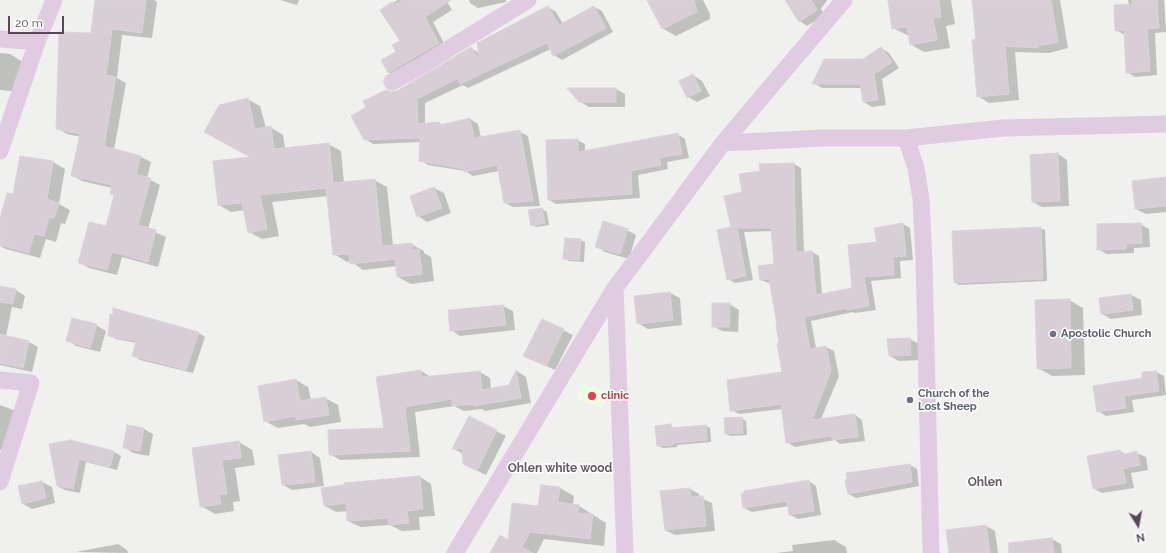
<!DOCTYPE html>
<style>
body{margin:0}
#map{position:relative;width:1166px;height:553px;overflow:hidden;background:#f0f1ee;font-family:Raleway,sans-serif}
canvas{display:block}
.north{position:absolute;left:1118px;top:505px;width:40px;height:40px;-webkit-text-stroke:3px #fff;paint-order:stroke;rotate:169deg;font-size:11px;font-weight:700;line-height:16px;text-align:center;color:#5d455e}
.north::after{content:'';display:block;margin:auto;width:14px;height:18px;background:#5d455e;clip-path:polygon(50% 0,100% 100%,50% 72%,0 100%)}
.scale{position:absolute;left:8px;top:16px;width:56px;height:18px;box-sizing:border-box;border:2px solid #5d455e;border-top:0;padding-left:5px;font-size:12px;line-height:14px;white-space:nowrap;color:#5d455e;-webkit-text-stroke:3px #fff;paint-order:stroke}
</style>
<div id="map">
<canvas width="1166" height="553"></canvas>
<div class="north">N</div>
<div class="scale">20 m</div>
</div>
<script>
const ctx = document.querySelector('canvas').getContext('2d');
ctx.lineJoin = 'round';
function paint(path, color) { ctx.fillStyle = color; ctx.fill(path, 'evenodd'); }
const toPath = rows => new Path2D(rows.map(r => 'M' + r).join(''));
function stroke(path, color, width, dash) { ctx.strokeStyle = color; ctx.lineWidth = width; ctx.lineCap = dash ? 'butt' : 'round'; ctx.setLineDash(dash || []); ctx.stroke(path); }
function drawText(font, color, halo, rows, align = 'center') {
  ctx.font = font + ' Raleway,sans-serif'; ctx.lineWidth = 3; ctx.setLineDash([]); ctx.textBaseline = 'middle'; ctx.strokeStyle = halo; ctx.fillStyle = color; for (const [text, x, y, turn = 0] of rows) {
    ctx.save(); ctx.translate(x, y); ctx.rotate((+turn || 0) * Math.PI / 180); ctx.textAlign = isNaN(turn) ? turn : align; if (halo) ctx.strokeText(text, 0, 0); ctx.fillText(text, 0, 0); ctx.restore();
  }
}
const medical = toPath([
 [582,384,608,392,603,408,577,399]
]);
const shadow = toPath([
 [96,0,154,0,157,2,152,38,122,35,117,78,126,83,114,150,141,157,151,162,147,178,160,185,148,229,166,237,158,267,122,257,117,275,89,268,79,262,107,227,115,195,112,188,82,181,72,175,81,137,67,134,57,128,92,34],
 [280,0,299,0,297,5],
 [398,0,446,0,452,10,433,22,447,49,398,78,389,72,401,41,382,10],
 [469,0,506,0,506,2,478,8,470,3],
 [648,0,703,0,710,14,710,19,676,36,662,28],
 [786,0,827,0,821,9,825,15,807,26,800,21],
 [889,0,951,0,955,24,946,26,950,48,924,52,910,44,909,36,893,28],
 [973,0,1060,0,1068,48,1049,53,1015,52,1019,100,989,103,978,96,977,40],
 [1128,0,1164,0,1166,32,1155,33,1157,75,1135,77,1127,72,1125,35,1116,30,1129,5],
 [548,7,556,12,563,24,594,7,602,11,613,32,562,60,554,55,551,49,468,88,463,85,425,103,425,124,439,123,443,125,470,119,478,124,481,138,520,132,528,136,540,206,513,207,505,203,499,171,473,176,465,171,428,165,420,160,420,142,373,144,365,139,391,93,397,92,471,48,479,53],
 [881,48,889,53,899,68,882,79,886,105,872,107,864,102,862,88,822,88,814,83,863,60],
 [0,53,10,54,23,62,21,92,0,90],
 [693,75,702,81,710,96,697,102,688,97],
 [616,89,625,94,625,107,589,107,579,101],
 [247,99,260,106,266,128,270,127,283,135,285,148,328,144,341,151,344,183,374,180,387,187,393,246,411,244,424,251,424,253,431,257,434,281,411,284,398,277,397,266,363,270,350,261,347,262,334,254,328,196,272,202,279,236,262,239,249,232,245,210,231,212,219,205,252,157],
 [677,134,685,139,689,158,667,162,668,169,638,175,640,198,556,204,549,200,577,140,585,144,585,151],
 [1058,154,1067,160,1069,206,1042,207,1033,202],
 [21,157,53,162,65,169,59,204,70,210,65,224,61,223,56,242,46,239,40,258,6,249,0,246,0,222,14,196],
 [794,164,801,168,804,253,812,252,819,256,822,295,853,289,878,243,903,224,910,228,913,260,900,261,901,278,871,281,876,310,855,313,853,312,811,321,816,348,826,347,834,351,839,376,821,419,855,415,862,420,865,441,840,444,835,440,795,447,787,442,782,409,739,414,731,410,783,373,779,326,771,284,761,280,775,265,772,231,744,232,753,280,735,283,728,279,732,228,743,193,761,172],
 [1166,178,1166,212,1146,214,1136,209],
 [434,188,444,193,451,213,427,222,418,216],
 [542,209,547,212,549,225,536,227,532,225],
 [1140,224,1149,229,1150,247,1134,248,1134,253,1107,254,1098,249],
 [1040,228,1045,230,1047,281,959,285,955,282],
 [627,230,636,235,629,259,605,252,596,246],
 [580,240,585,242,584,262,569,261,564,258],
 [0,287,16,290,25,296,22,309,12,307,6,336,29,342,38,347,32,372,0,365],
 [670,293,680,298,682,325,648,329,638,323,635,297],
 [1131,295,1141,300,1142,315,1111,319,1102,314,1100,298],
 [1069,300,1083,308,1085,375,1052,376,1038,368],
 [729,304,739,310,738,332,722,331,713,326],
 [503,306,513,311,515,330,460,336,451,330,449,311],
 [542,320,573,335,555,370,524,356],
 [96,325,106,331,100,352,76,346,67,340],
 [199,333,205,337,193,373,140,360,134,356,137,343,116,339,109,335],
 [910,339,919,344,920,360,899,361,890,356,888,340],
 [421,371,431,377,480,372,490,378,491,389,509,386,517,371,526,377,531,403,485,411,482,409,464,411,454,406,415,412,420,457,340,460,330,454,385,429],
 [1156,372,1164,376,1166,395,1132,400,1134,412,1106,416,1098,411],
 [296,380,308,387,311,400,325,398,338,405,341,422,310,427,304,424,278,428,265,421],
 [0,405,19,412,8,452,0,450],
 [469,418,506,436,486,475,474,469,463,454,454,449],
 [741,418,746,421,747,435,731,436,726,434],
 [670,425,675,429,706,426,710,428,711,442,677,445,677,447,663,448,658,446],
 [144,429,153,434,149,456,133,453,124,447],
 [71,441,114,452,121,456,117,470,86,462,80,493,65,490,57,486],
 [239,442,252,450,255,465,235,468,240,501,233,502,234,511,215,514,201,506,194,449],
 [1120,451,1126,455,1137,453,1146,457,1148,470,1131,473,1134,488,1102,493,1093,488],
 [311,452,320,458,324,486,292,490,283,485],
 [910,465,917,469,919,486,856,498,849,494],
 [420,477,431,484,435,516,419,517,420,530,402,531,390,525,360,527,348,521,347,511,336,512,325,506,345,486],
 [809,481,816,486,821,515,798,519,790,515,789,506,752,512,744,508,742,494],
 [42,482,52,487,55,503,32,509,23,504,19,487],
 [541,486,560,488,574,496,573,505,579,506,606,523,604,546,544,539,537,553,491,553,509,541,539,507],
 [690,489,699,494,700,498,712,503,715,531,675,535,665,530,662,492],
 [986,526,995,531,998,553,950,553],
 [1052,539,1061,544,1062,553,1029,553],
 [834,540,846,547,847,553,776,553,793,551,792,545],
 [118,544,127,550,128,553,76,552]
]);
const building = toPath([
 [95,0,146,0,142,33,112,29,106,75,116,77,104,146,141,156,136,174,151,178,138,225,156,230,148,262,112,252,107,270,78,263,89,222,106,226,114,195,110,194,112,185,71,176,80,134,56,129,59,32,91,33,95,0],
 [403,0,451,0,425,17,439,43,388,73,381,60,396,52,392,45,400,41,380,10,392,2,394,5,403,0],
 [647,0,694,0,697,12,662,29,647,0],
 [785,0,811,0,817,10,799,22,785,0],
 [888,0,939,0,941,17,933,18,937,40,910,45,907,27,892,29,888,0],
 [972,0,1051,0,1058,42,1038,46,1038,48,1005,46,1009,94,977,97,972,40,976,39,972,0],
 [1132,0,1157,0,1159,28,1147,29,1150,71,1126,73,1124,30,1115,31,1114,5,1133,4,1132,0],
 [548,6,559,25,594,6,606,28,553,56,547,43,460,84,457,79,417,99,418,124,439,122,440,125,470,118,474,138,520,130,533,201,504,203,497,165,464,172,464,169,419,161,420,138,364,140,351,116,366,107,363,101,386,90,391,92,397,91,471,47,480,61,477,43,548,6],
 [881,47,892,62,874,74,878,100,863,102,860,84,812,84,824,59,863,59,881,47],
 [693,74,701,91,687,98,679,81,693,74],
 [567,88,616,88,616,102,579,102,567,88],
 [248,98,255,129,271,126,274,149,329,143,333,183,375,179,382,246,412,243,413,250,419,249,422,274,397,277,395,259,350,264,349,254,333,255,326,188,260,195,267,229,248,233,242,203,218,205,213,161,250,157,204,132,219,105,248,98],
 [678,133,682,154,659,158,661,165,631,171,632,194,548,200,546,140,578,139,578,152,678,133],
 [1058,153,1060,201,1032,202,1030,155,1058,153],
 [20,156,53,161,47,199,59,203,54,218,49,217,44,236,34,234,29,253,0,245,0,218,7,193,13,194,20,156],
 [794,163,796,252,812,251,816,295,852,288,848,245,877,242,874,228,903,223,906,256,893,257,894,275,864,277,869,306,847,310,847,308,804,317,810,349,826,346,831,371,812,420,855,414,858,437,832,440,832,436,786,443,781,404,730,411,727,380,782,372,777,344,779,343,776,325,777,325,769,279,760,280,758,266,774,264,771,228,737,228,746,276,727,280,717,230,731,227,724,196,742,192,739,174,760,171,759,164,794,163],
 [1166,177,1166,206,1135,209,1132,181,1166,177],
 [434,187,442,208,417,217,410,196,434,187],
 [542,208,545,223,531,226,528,210,542,208],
 [603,221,628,229,620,254,595,247,603,221],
 [1141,223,1142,243,1126,244,1126,249,1097,250,1097,224,1141,223],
 [1041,227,1043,279,954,283,952,231,1041,227],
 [565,238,581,239,579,260,563,259,565,238],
 [0,286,16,289,13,304,0,302,0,286],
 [670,292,673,320,637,324,634,296,670,292],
 [1131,294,1133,310,1101,314,1099,298,1131,294],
 [1070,299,1071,368,1037,369,1035,300,1070,299],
 [712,303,730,303,729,327,712,327,712,303],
 [503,305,506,325,450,331,448,310,503,305],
 [113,308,199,332,186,370,132,356,136,341,108,336,110,314,113,314,113,308],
 [72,318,97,324,90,348,66,341,72,318],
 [542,319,564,329,546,366,523,356,542,319],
 [0,334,29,341,23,368,0,363,0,334],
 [910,338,911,355,889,356,887,339,910,338],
 [421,370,422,377,480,371,482,390,509,385,516,370,521,398,474,406,475,404,452,406,452,399,405,407,410,451,329,455,328,430,384,428,376,377,421,370],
 [1156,371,1159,391,1124,396,1126,408,1097,412,1093,386,1142,378,1142,372,1156,371],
 [296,379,300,401,326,397,329,415,296,420,296,416,264,422,258,386,296,379],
 [469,416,497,430,477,471,463,464,462,449,452,449,469,416],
 [742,417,743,433,725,434,724,418,742,417],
 [671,424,671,428,706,425,707,440,673,443,673,445,657,446,655,426,671,424],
 [127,425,144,428,140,451,123,448,127,425],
 [71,440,114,451,110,467,79,459,73,489,57,486,49,444,71,440],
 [239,441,241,458,222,460,227,494,219,495,221,504,200,507,192,448,239,441],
 [1120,450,1121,455,1137,451,1140,465,1123,469,1126,483,1093,489,1087,456,1120,450],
 [311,451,315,482,282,485,278,455,311,451],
 [910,464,912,482,848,494,845,480,847,480,846,473,910,464],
 [420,476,423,509,407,511,409,523,389,525,388,518,347,521,346,503,324,506,321,488,344,485,344,483,420,476],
 [809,480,814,511,789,515,787,501,743,508,741,494,744,493,744,491,809,480],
 [42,481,46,498,22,504,18,486,42,481],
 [541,485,560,487,558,502,579,505,578,513,593,514,590,539,530,532,522,547,533,553,490,553,500,535,508,540,512,503,538,506,541,485],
 [690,488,691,497,703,496,706,526,665,530,660,491,690,488],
 [986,525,990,553,949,553,946,530,986,525],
 [1052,538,1054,553,1009,553,1008,543,1052,538]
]);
const street = toPath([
 [0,39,37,42],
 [392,82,421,66,528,0],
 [906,138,916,168,921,199,924,261,931,553],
 [723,143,824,138,906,138,1003,128,1166,124],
 [0,151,37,42,54,0],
 [615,288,625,553],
 [0,380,31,383,0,482],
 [455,553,615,288,723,143,844,0]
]);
const markers = [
 [1053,334,4,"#6b7280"],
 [592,396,5,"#e0444e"],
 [910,400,4,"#6b7280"]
];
const worshipNames = [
 ["Apostolic Church",1061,334],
 ["Church of the",918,394],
 ["Lost Sheep",918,407]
];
const healthNames = [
 ["clinic",601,396]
];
const neighbourhoodNames = [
 ["Ohlen white wood",560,468],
 ["Ohlen",985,482]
];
paint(medical, '#ebfddc');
paint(shadow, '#0003');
paint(building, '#d7ced6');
stroke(building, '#dbd2d9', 1);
stroke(street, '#dfcce0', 17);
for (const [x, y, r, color] of markers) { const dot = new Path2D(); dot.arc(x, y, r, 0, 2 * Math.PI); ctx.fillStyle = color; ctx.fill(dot); stroke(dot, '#fff', 1.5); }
drawText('bold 11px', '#5b616d', '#fff', worshipNames, 'left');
drawText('bold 11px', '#be3a42', '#fff', healthNames, 'left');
drawText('bold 12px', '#645a64', '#fff', neighbourhoodNames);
</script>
